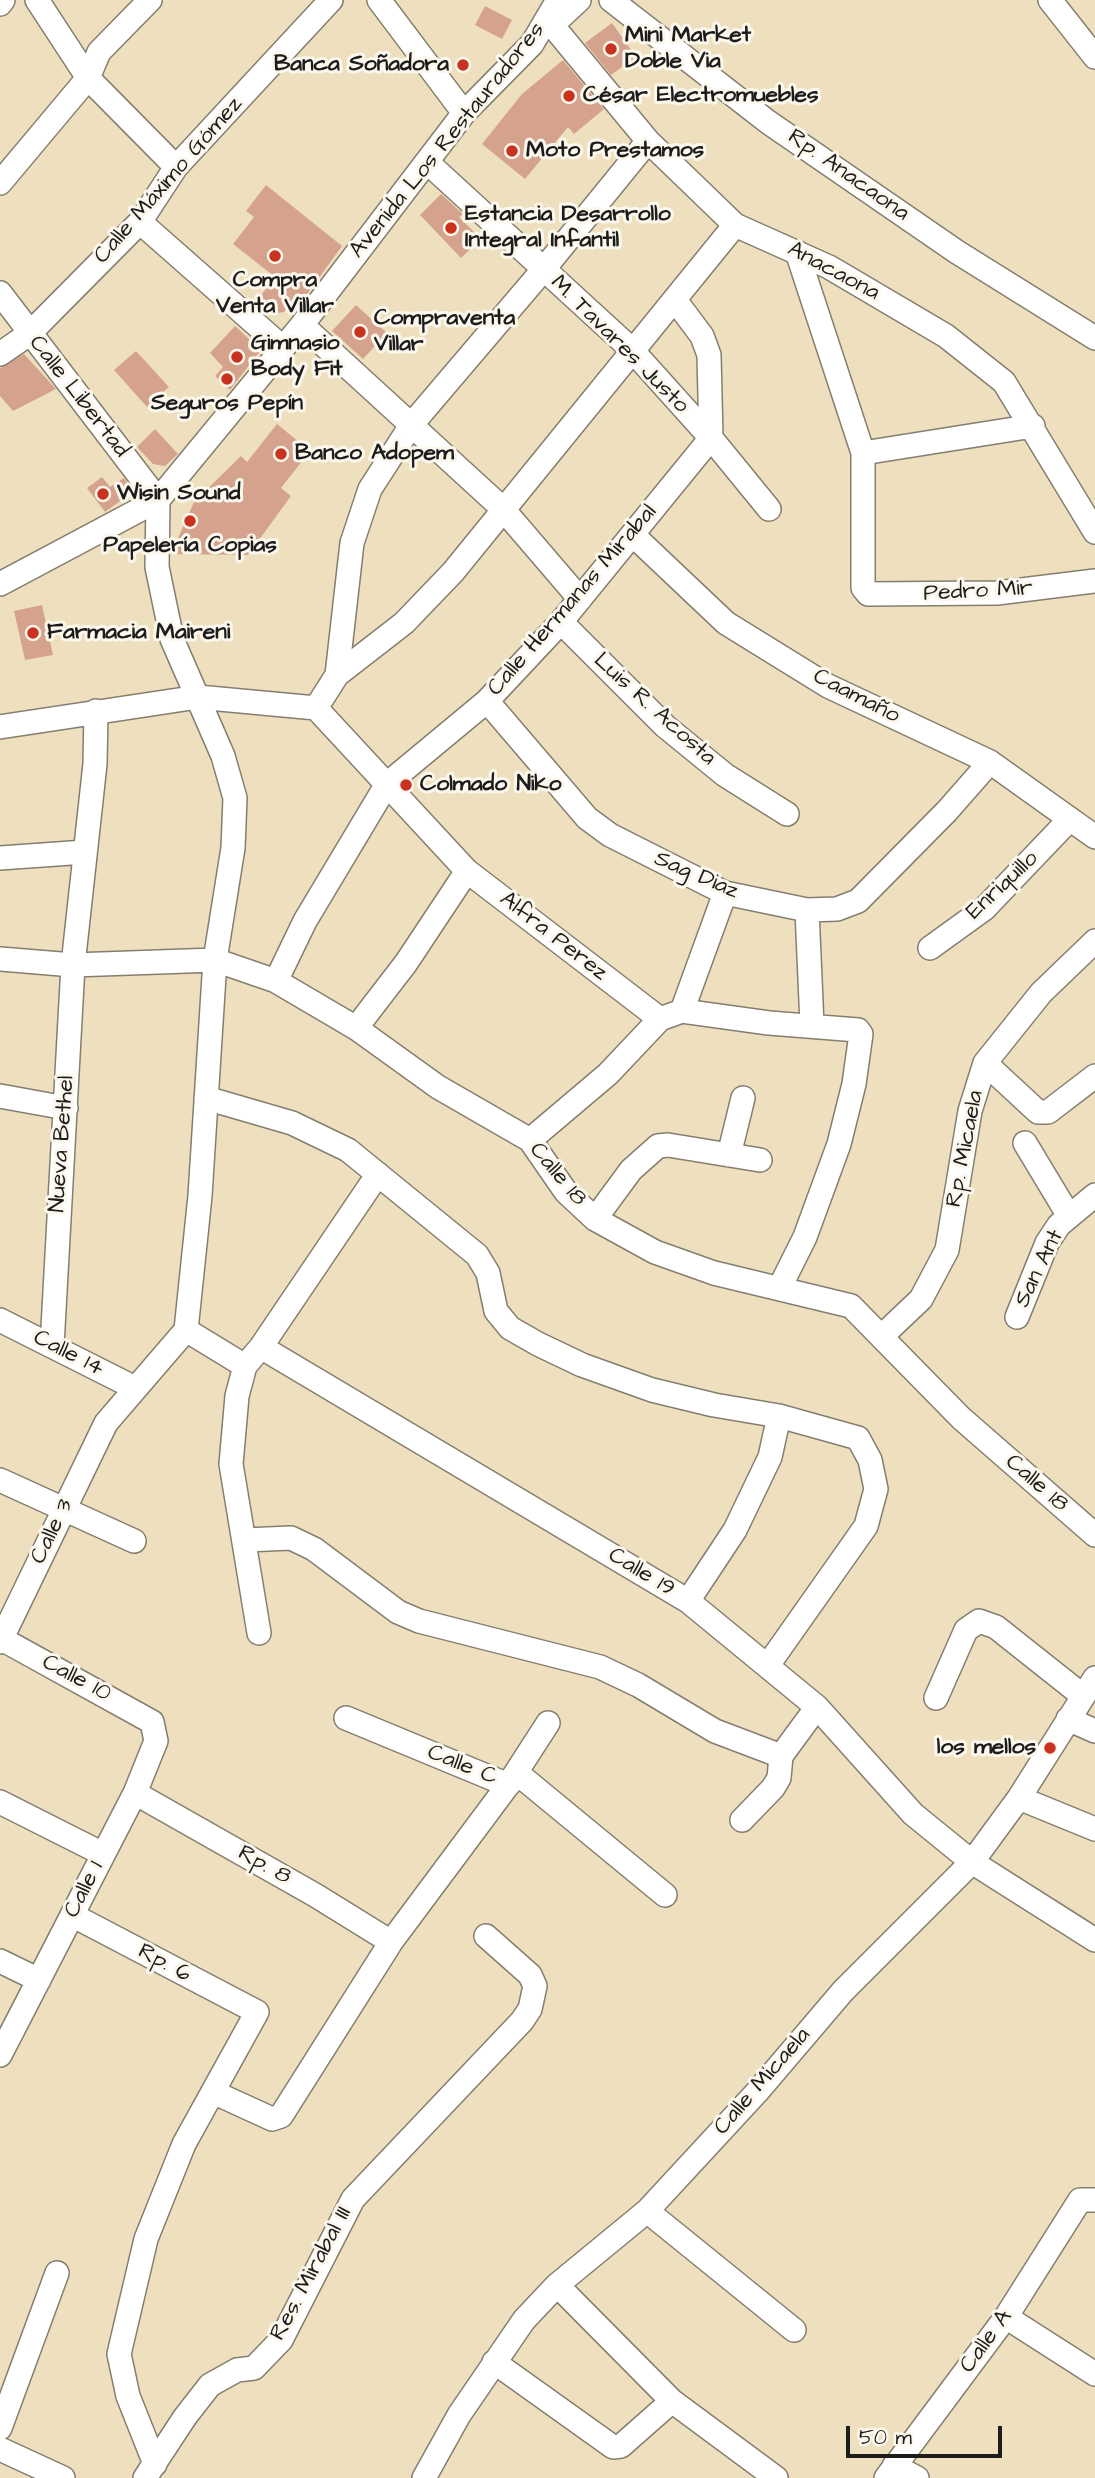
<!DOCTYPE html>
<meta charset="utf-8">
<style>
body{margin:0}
#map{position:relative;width:1095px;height:2478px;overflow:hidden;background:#eee0bf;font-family:"Architects Daughter",sans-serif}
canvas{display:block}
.scale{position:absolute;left:846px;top:2426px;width:156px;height:32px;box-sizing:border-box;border:4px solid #1c1c1c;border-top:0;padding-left:9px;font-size:21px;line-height:24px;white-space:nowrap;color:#1c1c1c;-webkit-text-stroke:5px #fbf7ec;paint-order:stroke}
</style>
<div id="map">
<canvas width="1095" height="2478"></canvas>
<div class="scale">50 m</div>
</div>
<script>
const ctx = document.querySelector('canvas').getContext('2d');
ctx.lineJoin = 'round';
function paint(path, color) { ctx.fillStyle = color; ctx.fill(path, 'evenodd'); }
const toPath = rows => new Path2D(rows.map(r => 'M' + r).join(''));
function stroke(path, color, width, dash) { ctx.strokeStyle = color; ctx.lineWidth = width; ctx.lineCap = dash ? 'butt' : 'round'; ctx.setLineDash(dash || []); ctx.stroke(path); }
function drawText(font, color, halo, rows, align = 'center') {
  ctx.font = font + ' "Architects Daughter",sans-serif'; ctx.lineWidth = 6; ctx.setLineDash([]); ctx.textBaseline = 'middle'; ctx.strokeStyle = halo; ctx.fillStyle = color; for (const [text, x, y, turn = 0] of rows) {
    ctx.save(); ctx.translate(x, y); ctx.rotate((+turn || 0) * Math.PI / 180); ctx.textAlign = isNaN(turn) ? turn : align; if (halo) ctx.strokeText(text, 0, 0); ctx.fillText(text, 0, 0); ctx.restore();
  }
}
const building = toPath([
 [485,6,512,20,502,39,475,25],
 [612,23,636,57,611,75,585,43],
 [563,60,604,109,574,134,568,127,525,179,482,144,522,94],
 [266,185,342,246,303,300,297,295,284,312,272,314,256,302,275,277,233,244,254,217,246,211],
 [441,194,463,214,459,217,481,239,461,258,420,215],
 [356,305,387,333,363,359,332,331],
 [235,326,261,350,230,390,215,376,223,367,210,353],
 [136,351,169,387,147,407,114,370],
 [24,354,56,389,13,411,0,396,0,368],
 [277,424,310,451,281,488,291,496,248,555,171,554,194,502,241,456,247,462],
 [155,429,178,454,165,466,153,464,137,447],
 [102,477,110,487,124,478,130,487,130,494,105,512,87,488],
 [42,605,53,655,25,660,14,611]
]);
const minor = toPath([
 [37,0,88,78,176,167],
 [379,0,464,113],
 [611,0,768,122,957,252,1095,338],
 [1050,0,1095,57],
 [0,4,3,0],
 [552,25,648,141,735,225,829,267,946,336,1004,382,1095,532],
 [550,27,579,0],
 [427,162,631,349,711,438,769,509],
 [0,183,88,78,99,52,150,0],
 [140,222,283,348],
 [797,252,863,453,863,588,868,594,997,593,1095,581],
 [0,293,158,500,157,567,172,639,223,756,235,798,233,848,215,960,200,1196,186,1330,106,1423,0,1642],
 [302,325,502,508,580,599],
 [0,354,29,334,140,222,176,167,331,0],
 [863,453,1033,426],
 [633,535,726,623,828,686,990,762,1095,837],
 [0,584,158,500,302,325,464,113,532,44,558,0],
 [561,622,665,726,725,775,787,814],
 [337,675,404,623,453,572,735,225],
 [487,701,587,818,610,835,725,893,807,910,837,909,858,901,947,811,990,762],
 [316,708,337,675,352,543,370,489,412,424,543,270,648,141],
 [316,708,467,871,660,1019],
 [0,727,198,697,316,708],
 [0,858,85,852],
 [807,910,812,1025],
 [930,948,984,909,1070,819],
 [0,959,73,965,215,960,276,981,356,1028,438,1087,530,1140,566,1192,595,1219,655,1252,714,1273,851,1306,961,1418,1095,1535],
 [276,981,305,921,387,784,487,701,561,622,711,438,709,355,702,336,675,300],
 [682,1011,725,893],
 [356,1028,406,963,467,871],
 [985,1063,1038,1112,1048,1112,1095,1076],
 [0,1096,66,1108],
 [206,1098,292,1123,348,1150,477,1255,488,1273,496,1311,510,1328,538,1344,582,1365,652,1390,714,1405,779,1416,858,1438,870,1460,876,1489,866,1526,768,1665],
 [530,1140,608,1074,660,1019,682,1011,769,1023,858,1030,861,1034,854,1084,839,1144,805,1237,780,1287],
 [1025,1143,1069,1216],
 [729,1155,743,1098],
 [595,1219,631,1170,658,1146,668,1145,760,1160],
 [1017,1317,1047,1243,1059,1225,1095,1195],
 [0,1320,135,1388],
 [186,1330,245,1366],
 [883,1335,921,1299,947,1250,970,1111,985,1063,1041,993,1095,941],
 [52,1346,73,965,95,764,96,711],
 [261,1347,688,1601,817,1707,913,1814,972,1862,1095,1940],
 [0,1480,134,1541],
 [245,1540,291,1538,314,1549,398,1612,419,1621,600,1667,638,1685,715,1731,781,1756],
 [688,1601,735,1530,770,1457,779,1416],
 [259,1633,231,1464,237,1396,245,1366,261,1347,378,1174],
 [0,1638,152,1722,156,1741,135,1793,0,2055],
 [936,1698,966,1630,979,1621,996,1627,1083,1696],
 [346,1718,508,1785,515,1778,523,1778,665,1895],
 [1068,1719,1095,1731],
 [135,1793,315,1895,391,1942],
 [1019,1798,1095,1829],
 [0,1802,103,1854],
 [742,1820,773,1788,779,1778,781,1756,817,1707],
 [72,1915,257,2012,184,2144,146,2239,119,2354,128,2396,155,2464],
 [0,1961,39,1980],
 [213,2092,272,2119,281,2116,391,1942,508,1785,548,1723],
 [647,2211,794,2330],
 [557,2285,672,2401,776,2478],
 [1006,2317,1095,2374],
 [494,2362,613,2447,621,2446,672,2401],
 [0,2428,57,2273],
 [0,2449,63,2478],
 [894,2466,917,2478],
 [145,2478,185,2417,210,2385,237,2370,254,2368,281,2340,353,2199,522,2021,530,2009,535,1986,530,1975,486,1936],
 [424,2478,459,2415,524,2320,557,2285,647,2211,757,2092,843,1991,972,1862,1019,1798,1095,1678],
 [886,2478,1006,2317,1080,2200,1095,2200]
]);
const markers = [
 [611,49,7,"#c8321e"],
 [463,65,7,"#c8321e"],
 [569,96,7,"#c8321e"],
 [512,151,7,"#c8321e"],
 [451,228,7,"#c8321e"],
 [275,256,7,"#c8321e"],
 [360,332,7,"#c8321e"],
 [237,357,7,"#c8321e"],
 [227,379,7,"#c8321e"],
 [281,454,7,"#c8321e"],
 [103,494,7,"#c8321e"],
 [190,521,7,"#c8321e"],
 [33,633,7,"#c8321e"],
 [406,785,7,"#c8321e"],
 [1050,1748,7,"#c8321e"]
];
const poiNames = [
 ["Mini Market",625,36],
 ["Doble Via",625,62],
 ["Banca Soñadora",449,65,"right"],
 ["César Electromuebles",583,96],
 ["Moto Prestamos",526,151],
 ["Estancia Desarrollo",465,215],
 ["Integral Infantil",465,241],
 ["Compra",275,281,"center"],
 ["Venta Villar",275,307,"center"],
 ["Compraventa",374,319],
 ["Villar",374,345],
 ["Gimnasio",251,344],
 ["Body Fit",251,370],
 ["Seguros Pepín",227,404,"center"],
 ["Banco Adopem",295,454],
 ["Wisin Sound",117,494],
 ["Papelería Copias",190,546,"center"],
 ["Farmacia Maireni",47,633],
 ["Colmado Niko",420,785],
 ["los mellos",1036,1748,"right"]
];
const streetNames = [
 ["Avenida Los Restauradores",448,141,-51],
 ["Rp. Anacaona",848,176,35],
 ["Calle Máximo Gómez",169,181,-49],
 ["Anacaona",833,272,28],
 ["M. Tavares Justo",619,345,45],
 ["Calle Libertad",78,397,52],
 ["Pedro Mir",978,592,-3],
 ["Calle Hermanas Mirabal",573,601,-49],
 ["Caamaño",856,697,27],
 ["Luis R. Acosta",654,710,42],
 ["Sag Diaz",696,876,23],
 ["Enriquillo",1003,886,-43],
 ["Alfra Perez",553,937,38],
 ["Nueva Bethel",63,1144,-86],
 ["Rp. Micaela",966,1149,-79],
 ["Calle 18",557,1175,50],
 ["San Ant",1040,1269,-64],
 ["Calle 14",68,1354,27],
 ["Calle 18",1036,1484,41],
 ["Calle 3",53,1532,-64],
 ["Calle 19",641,1573,31],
 ["Calle 10",76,1679,28],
 ["Calle C",462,1766,22],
 ["Rp. 8",264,1866,29],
 ["Calle 1",85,1890,-63],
 ["Rp. 6",164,1964,28],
 ["Calle Micaela",763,2082,-49],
 ["Res. Mirabal III",312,2274,-62],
 ["Calle A",987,2342,-54]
];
paint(building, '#d5a38d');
stroke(minor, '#857e6e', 26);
stroke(minor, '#fff', 23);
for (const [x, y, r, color] of markers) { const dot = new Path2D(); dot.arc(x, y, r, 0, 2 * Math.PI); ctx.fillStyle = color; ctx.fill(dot); stroke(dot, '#fbf7ec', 2.5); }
drawText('bold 23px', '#1c1c1c', '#fbf7ec', poiNames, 'left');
drawText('23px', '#1c1c1c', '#fbf7ec', streetNames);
</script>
